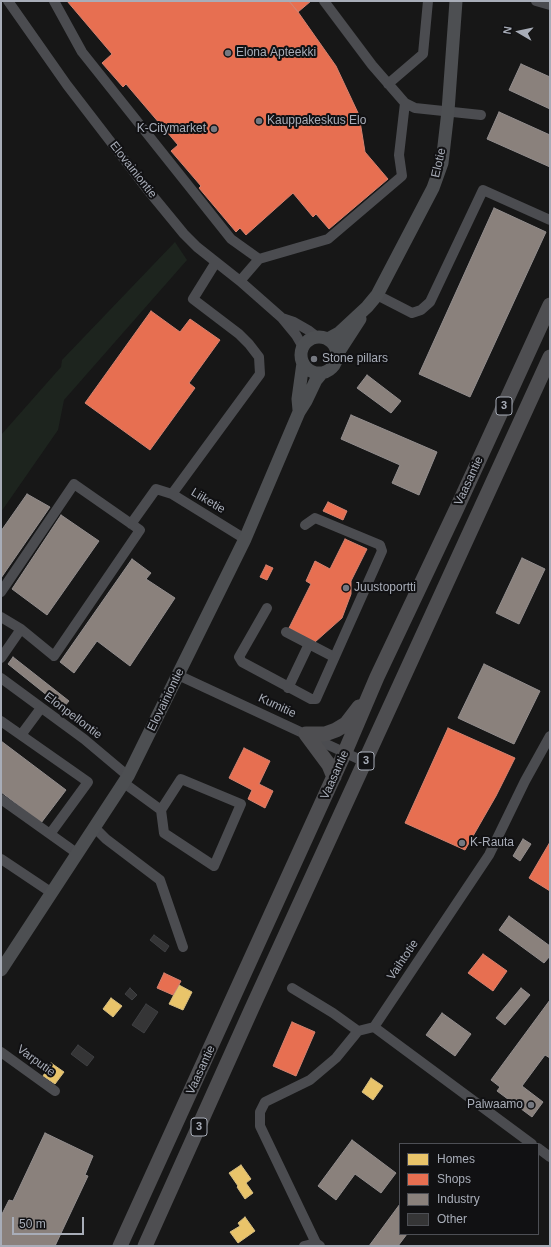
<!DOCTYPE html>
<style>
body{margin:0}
#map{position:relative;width:551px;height:1247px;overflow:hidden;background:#171717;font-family:Arial,sans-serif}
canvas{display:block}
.frame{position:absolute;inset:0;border:2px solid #a8adb8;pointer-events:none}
.legend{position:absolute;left:399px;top:1143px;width:140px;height:92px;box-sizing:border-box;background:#111113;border:1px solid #4d4f55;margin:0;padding:5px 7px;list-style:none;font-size:12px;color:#a8adb8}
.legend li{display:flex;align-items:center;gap:8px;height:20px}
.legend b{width:20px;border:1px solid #4d4f55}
.north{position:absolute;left:499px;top:12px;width:40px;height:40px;-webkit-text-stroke:3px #111113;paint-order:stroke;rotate:279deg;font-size:11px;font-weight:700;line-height:16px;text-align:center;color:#a8adb8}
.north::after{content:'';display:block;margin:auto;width:14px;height:18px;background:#a8adb8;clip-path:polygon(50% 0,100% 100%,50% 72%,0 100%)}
.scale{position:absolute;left:12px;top:1217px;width:72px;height:18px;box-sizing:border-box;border:2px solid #a8adb8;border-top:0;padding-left:5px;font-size:12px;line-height:14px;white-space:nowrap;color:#a8adb8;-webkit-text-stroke:3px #111113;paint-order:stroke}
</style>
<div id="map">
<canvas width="551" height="1247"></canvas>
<div class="frame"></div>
<ul class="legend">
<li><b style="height:11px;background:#e9c46a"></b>Homes</li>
<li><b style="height:11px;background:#e76f51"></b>Shops</li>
<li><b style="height:11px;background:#8a817c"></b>Industry</li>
<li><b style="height:11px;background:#353536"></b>Other</li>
</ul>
<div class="north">N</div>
<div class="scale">50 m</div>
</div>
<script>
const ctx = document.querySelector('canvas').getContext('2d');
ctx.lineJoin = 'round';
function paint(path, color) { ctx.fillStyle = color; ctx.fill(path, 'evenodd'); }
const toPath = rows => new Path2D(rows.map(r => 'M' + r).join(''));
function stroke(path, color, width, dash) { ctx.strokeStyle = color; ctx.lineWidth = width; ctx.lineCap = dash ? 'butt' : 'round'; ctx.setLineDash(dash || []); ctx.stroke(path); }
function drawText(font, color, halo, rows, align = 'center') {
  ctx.font = font + ' Arial,sans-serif'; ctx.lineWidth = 4; ctx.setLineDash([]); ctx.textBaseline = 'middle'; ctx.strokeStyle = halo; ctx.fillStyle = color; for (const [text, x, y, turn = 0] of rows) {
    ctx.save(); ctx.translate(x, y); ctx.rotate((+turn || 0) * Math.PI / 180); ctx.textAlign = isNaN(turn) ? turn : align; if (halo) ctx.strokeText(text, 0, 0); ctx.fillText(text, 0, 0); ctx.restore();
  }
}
const green = toPath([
 [175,242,187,260,64,400,58,430,1,512,1,435,61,367,62,360]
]);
const homes = toPath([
 [179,985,192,992,183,1010,169,1004,179,985],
 [111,998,122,1006,113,1017,103,1009,111,998],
 [51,1063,64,1072,55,1084,43,1076,51,1063],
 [371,1078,383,1086,373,1100,362,1092,371,1078],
 [241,1165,251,1179,246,1183,253,1193,245,1199,237,1187,238,1186,229,1173,241,1165],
 [245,1217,255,1231,238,1243,230,1232,240,1226,238,1223,245,1217]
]);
const shops = toPath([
 [67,1,289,1,298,12,336,66,359,115,365,152,388,179,329,229,316,214,313,217,293,193,246,235,240,228,236,232,199,188,201,186,171,151,178,145,126,84,123,87,102,63,112,54,67,1],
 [289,1,311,1,298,12,289,1],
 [151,311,180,332,190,319,220,340,189,383,195,388,150,450,85,403,151,311],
 [328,502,347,511,343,520,323,511,328,502],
 [345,539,367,549,351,581,351,594,342,618,315,642,289,628,311,584,306,581,315,561,330,569,345,539],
 [266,565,273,568,267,580,260,577,266,565],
 [448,728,515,758,496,796,465,850,405,823,448,728],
 [244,748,270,761,259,784,273,791,265,808,248,799,252,790,229,778,244,748],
 [550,842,550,891,529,878,550,842],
 [483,954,507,971,493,991,468,973,483,954],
 [164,973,181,981,173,995,157,988,164,973],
 [292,1022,315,1032,296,1076,273,1066,292,1022]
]);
const industry = toPath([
 [521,64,550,77,550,109,509,90,521,64],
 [499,112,550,135,550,167,487,139,499,112],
 [494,208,546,232,470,397,419,374,494,208],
 [367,375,401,401,391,413,357,388,367,375],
 [351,415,437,452,419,495,392,483,400,465,341,439,351,415],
 [27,494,50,507,1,578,1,531,27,494],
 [61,515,99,541,47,615,12,589,61,515],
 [522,558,545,569,519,624,496,613,522,558],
 [132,559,151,573,146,579,175,598,130,666,97,641,74,673,60,662,132,559],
 [13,657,69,701,63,708,8,664,13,657],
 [484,664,540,691,514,744,458,718,484,664],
 [1,741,66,790,41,823,1,792,1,741],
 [523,839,531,844,520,861,513,856,523,839],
 [509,916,550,946,550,956,544,963,499,930,509,916],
 [521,988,530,995,505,1025,496,1018,521,988],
 [550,1000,550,1058,545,1055,522,1086,543,1102,532,1117,497,1091,500,1087,491,1080,550,1000],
 [442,1013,471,1034,455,1056,426,1035,442,1013],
 [45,1133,93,1156,85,1175,88,1176,55,1246,1,1246,1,1216,9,1200,13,1201,45,1133],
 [352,1140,396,1173,381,1193,355,1174,336,1200,318,1186,352,1140],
 [400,1204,400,1234,407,1234,398,1246,369,1246,400,1204]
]);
const building = toPath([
 [154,935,169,946,165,952,150,940,154,935],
 [130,988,137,995,132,1000,125,994,130,988],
 [146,1004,158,1012,144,1033,132,1025,146,1004],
 [78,1045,94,1057,87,1066,71,1054,78,1045]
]);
const minor = toPath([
 [8,1,67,85,147,189,184,234,197,247,240,281,282,318,296,335,303,347],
 [54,1,82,52,231,239,259,259,328,239,402,176,399,155,405,103,372,65,324,1],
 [536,1,550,5],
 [388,84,423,54,428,1],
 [405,103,415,108,481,115],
 [240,281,259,259],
 [377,295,412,313,421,310,430,302,483,190,550,220],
 [282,318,294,322,308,330,317,337],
 [172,494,260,374,259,357,249,344,239,334,193,299,216,262],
 [131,524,156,489,172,494,245,539],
 [1,592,74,484,140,530,54,656,21,629,1,617],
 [267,608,239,657,242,662,311,699,316,699,382,551,380,545,315,518,305,525],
 [286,632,334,657],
 [1,658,21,629],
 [178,675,365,762],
 [1,678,84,739,128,776],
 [288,688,309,644],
 [1,721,88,782,50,834],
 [21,735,41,708],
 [124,783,161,810,164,833,214,866,241,804,181,779,161,810],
 [1,799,78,854],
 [95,828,106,839,160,880,183,947],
 [1,859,52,893],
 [292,988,333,1013,358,1031],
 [1,1052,55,1091],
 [532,1144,374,1027,489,855,525,781,550,736],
 [538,1148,550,1157],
 [316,1243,260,1126,260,1112,265,1102,310,1080,336,1058,358,1031,374,1027],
 [304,1246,316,1243,320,1246]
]);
const major = toPath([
 '301 355a18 18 0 1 1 36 0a18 18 0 1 1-36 0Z',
 [328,339,339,333,367,307,377,295,433,188,442,163,448,111,456,1],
 [338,353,360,319],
 [299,410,298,399,303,363],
 [1,970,128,776,245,539,299,412,306,401,316,380,321,374]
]);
const highway = toPath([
 [306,734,325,734,336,730,346,724,359,707],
 [306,734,329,765,334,777],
 [120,1246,345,752,377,677,457,508,550,305],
 [145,1246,252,1008,550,357]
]);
const markers = [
 [228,53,4,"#757880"],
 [259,121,4,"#757880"],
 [214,129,4,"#757880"],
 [314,359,4,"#757880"],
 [346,588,4,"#757880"],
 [462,843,4,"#757880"],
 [531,1105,4,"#757880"]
];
const shields = [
 [504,406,16],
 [366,761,16],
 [199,1127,16]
];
const shieldNames = [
 ["3",504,406],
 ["3",366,761],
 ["3",199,1127]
];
const poiNames = [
 ["Elona Apteekki",236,53],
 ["Kauppakeskus Elo",267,121],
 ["K-Citymarket",206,129,"right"],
 ["Stone pillars",322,359],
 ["Juustoportti",354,588],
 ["K-Rauta",470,843],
 ["Palwaamo",523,1105,"right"]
];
const streetNames = [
 ["Elotie",439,163,-77],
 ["Elovainiontie",133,170,52],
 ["Vaasantie",469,481,-65],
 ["Liiketie",208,501,31],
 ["Elovainiontie",166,700,-64],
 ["Kumitie",277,706,25],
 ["Elonpellontie",73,716,37],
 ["Vaasantie",335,775,-66],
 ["Vaihtotie",403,960,-56],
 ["Varputie",36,1061,36],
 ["Vaasantie",201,1070,-65]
];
paint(green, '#1d241e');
paint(homes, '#e9c46a');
stroke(homes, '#d6bd81', 1);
paint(shops, '#e76f51');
stroke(shops, '#d48270', 1);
paint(industry, '#8a817c');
stroke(industry, '#938e8e', 1);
paint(building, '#353536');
stroke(building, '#3f4043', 1);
stroke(minor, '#4b4c50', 10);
stroke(major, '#4d4f52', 13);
stroke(highway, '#4e4e51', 15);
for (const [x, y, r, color] of markers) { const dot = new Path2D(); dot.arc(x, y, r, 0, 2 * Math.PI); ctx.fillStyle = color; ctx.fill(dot); stroke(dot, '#111113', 1.5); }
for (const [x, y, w] of shields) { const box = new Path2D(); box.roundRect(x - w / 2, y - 9, w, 18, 3); ctx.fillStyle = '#111113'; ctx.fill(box); stroke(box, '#a8adb8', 1); }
drawText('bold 11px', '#a8adb8', null, shieldNames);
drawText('12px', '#a8adb8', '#111113', poiNames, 'left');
drawText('12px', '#a8adb8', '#111113', streetNames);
</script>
